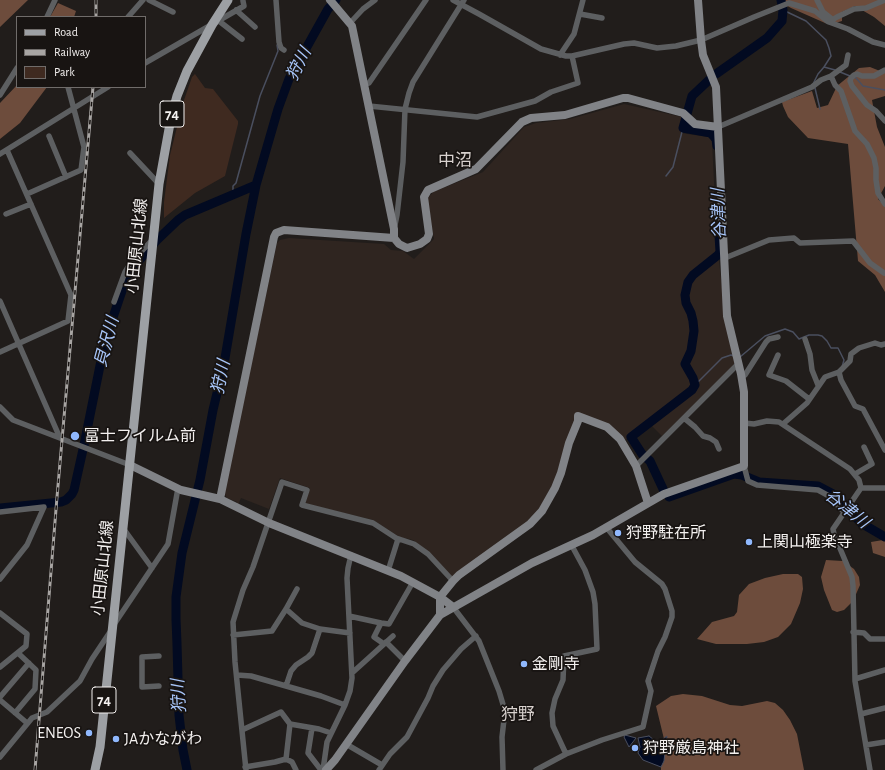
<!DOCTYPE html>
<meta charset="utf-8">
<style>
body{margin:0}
#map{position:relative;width:885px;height:770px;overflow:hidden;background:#211d1b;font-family:"Alegreya Sans",sans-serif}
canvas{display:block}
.legend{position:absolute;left:16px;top:16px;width:130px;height:72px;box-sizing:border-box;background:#181412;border:1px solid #706c6a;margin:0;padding:5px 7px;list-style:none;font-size:12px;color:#f3f0ef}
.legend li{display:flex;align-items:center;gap:8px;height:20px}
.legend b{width:20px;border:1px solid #706c6a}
</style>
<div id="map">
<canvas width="885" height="770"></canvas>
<ul class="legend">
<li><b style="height:5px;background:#9da0a4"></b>Road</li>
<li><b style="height:5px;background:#a8a5a3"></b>Railway</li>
<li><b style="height:11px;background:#3f2a20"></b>Park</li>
</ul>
</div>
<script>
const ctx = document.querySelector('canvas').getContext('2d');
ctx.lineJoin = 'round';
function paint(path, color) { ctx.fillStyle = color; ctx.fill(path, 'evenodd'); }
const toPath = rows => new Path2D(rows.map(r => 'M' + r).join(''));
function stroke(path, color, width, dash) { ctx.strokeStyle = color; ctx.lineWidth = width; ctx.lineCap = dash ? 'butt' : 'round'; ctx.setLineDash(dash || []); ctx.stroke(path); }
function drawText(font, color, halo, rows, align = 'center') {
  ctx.font = font + ' "Alegreya Sans","Noto Sans JP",sans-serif'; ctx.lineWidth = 3.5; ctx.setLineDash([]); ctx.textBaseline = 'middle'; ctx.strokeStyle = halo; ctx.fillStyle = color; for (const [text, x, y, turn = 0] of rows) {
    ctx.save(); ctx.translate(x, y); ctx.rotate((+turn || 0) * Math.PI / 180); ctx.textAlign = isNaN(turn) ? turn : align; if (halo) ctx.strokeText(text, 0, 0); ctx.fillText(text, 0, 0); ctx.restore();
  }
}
const built = toPath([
 [624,104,682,117,683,121,681,133,708,137,712,141,717,244,723,295,734,360,734,364,732,367,662,436,648,422,624,441,580,414,559,473,535,516,453,578,427,551,413,540,399,537,373,520,306,504,305,501,310,488,280,478,269,509,241,498,238,505,237,505,237,502,227,498,224,493,277,243,280,240,289,238,384,244,391,250,403,251,414,259,434,239,428,204,428,198,433,192,483,172,524,127,536,123,570,119]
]);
const green = toPath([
 [195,74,205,88,213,89,238,121,238,124,225,176,195,193,164,218,164,202,170,155,183,103,192,77]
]);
const forest = toPath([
 [0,0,28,0,0,27],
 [777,0,885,0,885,26,874,17,855,6,842,12,842,21,832,24,825,23,791,8],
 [58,3,76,11,74,17,50,17],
 [870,67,885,73,885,96,872,100,877,127,885,147,885,186,878,199,885,206,885,292,875,275,858,261,848,144,808,138,788,117,783,106,782,102,812,91,817,108,828,105,837,86,859,68],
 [17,85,17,87,47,87,20,123,0,139,0,103],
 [883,540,885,540,885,557,873,553,871,542],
 [826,560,843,561,854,569,859,577,860,585,853,601,844,610,837,612,832,610,824,590,821,577],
 [783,574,798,574,802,577,803,589,800,603,791,624,778,637,764,642,747,644,716,644,697,639,712,622,734,616,737,612,739,595,749,584,765,578],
 [683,694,702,696,730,705,742,706,767,701,775,703,783,710,790,720,797,734,804,770,661,770,661,760,664,739,656,706,671,696]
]);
const water = toPath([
 [625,735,636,738,629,747,624,737,625,735],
 [649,736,658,743,667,736,664,761,661,767,643,760,638,753,640,747,638,738,649,736]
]);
const stream = toPath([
 [783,10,806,21,826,40,829,48,831,56,824,67,835,70],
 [840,72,850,76],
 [854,77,856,78,863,86,885,90],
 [813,84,818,74,824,67],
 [815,88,820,109],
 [666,176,673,167,683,128],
 [233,195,233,186,236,183,239,172,260,96,278,51,277,45],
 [740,357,765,336,785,329,793,332,799,339,809,335,818,335,822,336,827,341,831,348,838,348,844,360,842,367],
 [695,385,722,358,731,355,734,356]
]);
const river = toPath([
 [716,74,767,38,782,21,783,10,781,0],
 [709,80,692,96,683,128,711,133,716,139,717,146],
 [664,491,650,461,642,454,631,437,692,390,695,385,693,378,685,364,691,351,694,331,693,321,691,313,686,303,685,295,688,282,693,275,718,255,720,252,719,235],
 [669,497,734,474,742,475,759,482,818,486,835,495,861,523,885,537],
 [0,508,61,502,66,500,72,494,74,490,84,445,105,341,128,273,157,240,178,220,185,215,256,185],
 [187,770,183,750,179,715,177,644,176,619,176,597,182,553,200,480,213,410,224,364,246,234,256,185,278,109,289,79,328,9,336,0]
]);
const street = toPath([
 [149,0,173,12],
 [276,0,279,42,281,48,284,50],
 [453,0,479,14,541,49,566,56,572,56,624,44,634,43,657,48,676,46,701,40,754,17,789,3,815,11,827,21,829,22,837,17,854,9,866,8,885,0],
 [817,0,823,12,833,20],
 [236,10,255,27],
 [580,14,602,18],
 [47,17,55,0],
 [128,17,143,0],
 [219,21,242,39],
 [829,22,848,29,873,42,885,45],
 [350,23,363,9,375,0],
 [560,55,574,34,583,0],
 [145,63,244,6,243,1],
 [885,70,874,76,862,76,857,74,854,75,851,78,850,81,852,86,867,105,876,111,885,121],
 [831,76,846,65,848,55],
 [364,84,369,83,426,0],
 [0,95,17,68],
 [369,106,477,117,535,101,551,92,578,83,572,56],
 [718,127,812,87,821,80,831,76,835,85,841,91,855,131,867,144,874,158,876,168,876,180,878,193,885,204],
 [49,136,66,177],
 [130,153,159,184],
 [0,154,108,87],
 [27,194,81,170,84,147,68,87],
 [6,214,31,204],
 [395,225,397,215,403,162,405,109,409,93,413,82,464,0],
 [725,258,769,240,794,238,800,243,853,241,870,263,884,273],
 [0,301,60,438],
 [114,302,125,272,130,264,152,240],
 [805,339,810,354,812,370,818,385],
 [0,352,68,321,71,295,7,150],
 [778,355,769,375,786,381,809,399],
 [839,372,841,380,855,406,863,409,885,450],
 [741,376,745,375,766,342,769,339,778,337],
 [0,407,13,420,130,465],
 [684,418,695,427,703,436,710,438,716,442,719,449],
 [744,423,754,424,767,421,779,422,850,469,859,480,861,488,833,529,834,534,852,577,853,586,855,681,870,770],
 [783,424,807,403,825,377,839,372,850,361,851,354,859,348,875,343,881,345,885,344],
 [636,466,738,364],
 [744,466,748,481,757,485,818,490,829,496,844,512],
 [855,474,872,464,864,447],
 [861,488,885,488],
 [0,512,44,507,27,545,0,579],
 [123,528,152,568],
 [388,571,398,539],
 [453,607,479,641,499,691,505,711,502,737,503,770],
 [286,609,302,623,320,629,350,633],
 [0,613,27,634,26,646,0,667],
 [349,616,381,623],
 [115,623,168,544,178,488],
 [853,632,864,633,870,639,885,639],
 [233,635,272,631,286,609,297,589],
 [386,642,405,661],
 [384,644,374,637,381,623,389,624,413,582],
 [159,656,142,657,142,687,159,686],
 [352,673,393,636],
 [237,675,251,676,321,696,345,705],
 [855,679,885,670],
 [286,686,291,671,296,665,308,657,312,653,320,629],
 [0,697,29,663],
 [0,700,27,723],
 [15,713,35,689,36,670,18,653],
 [861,714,885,708],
 [290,724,319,729,331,733],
 [312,728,308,753,321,770],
 [242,730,281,712,290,724,286,759,292,762,296,770],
 [346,744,382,765],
 [866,745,885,742],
 [566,754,553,726,552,713,555,699,563,680,564,656,597,649,595,604,593,592,585,570,572,546],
 [0,757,32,718,47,712,80,681,92,659,110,632],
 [245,767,275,762,286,759],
 [246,770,235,662,233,622,243,590,253,567,282,482,307,490,302,505,373,523,396,538,414,544,428,554,453,581],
 [323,770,327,742,345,705,350,691,352,678,347,578,348,568,351,555],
 [379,770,390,754,407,737,428,698,433,686,443,670,461,649,476,636],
 [536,770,566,754,602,740,643,727,651,691,648,681,658,651,665,637,672,617,672,611,665,589,662,584,635,562,606,527]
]);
const secondary = toPath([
 [330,0,352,26,394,229,394,238],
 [130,465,181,490,220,499,269,523,401,576,440,597,453,607],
 [220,499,274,237,276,233,284,230,394,238,399,244,407,248,420,244,427,239,429,234,424,197,428,190,476,169,522,122,531,118,565,115,623,98,628,98,683,113,695,124,718,127],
 [440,615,440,597,453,581,459,575,530,524,542,511,555,488,561,473,569,443,578,421,578,416,607,427,620,439,636,466,648,503],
 [326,770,335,760,405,661,440,615,532,563,593,535,664,494,744,466,744,392,741,374,727,316,716,87,703,55,701,40,698,0]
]);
const primary = toPath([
 [95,770,100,747,159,184,171,118,177,96,187,71,212,25,228,0]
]);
const rail = toPath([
 [96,0,96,17],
 [35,770,57,497,93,87]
]);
const markers = [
 [75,436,5,"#90b8fd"],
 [618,533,4,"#90b8fd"],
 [749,542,4,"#90b8fd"],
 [524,664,4,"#90b8fd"],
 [89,733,4,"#90b8fd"],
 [116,739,4,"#90b8fd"],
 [635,748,4,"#90b8fd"]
];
const shields = [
 [172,114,24],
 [104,700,24]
];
const shieldNames = [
 ["74",172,114],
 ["74",104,700]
];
const streetNames = [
 ["小田原山北線",137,246,-84],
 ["小田原山北線",103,568,-84]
];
const poiNames = [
 ["富士フイルム前",84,436],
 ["狩野駐在所",626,533],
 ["上関山極楽寺",757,542],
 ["金剛寺",532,664],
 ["ENEOS",81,733,"right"],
 ["JAかながわ",124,739],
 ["狩野厳島神社",643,748]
];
const waterNames = [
 ["狩川",299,64,-63],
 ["谷津川",719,214,-92],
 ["貝沢川",107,342,-75],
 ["狩川",221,377,-78],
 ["谷津川",847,509,39],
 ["狩川",179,696,-93]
];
const neighbourhoodNames = [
 ["中沼",455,161],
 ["狩野",518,715]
];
paint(built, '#2f2520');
paint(green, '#3f2a20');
paint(forest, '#6d4c3c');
paint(water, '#020a21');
stroke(water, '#4a4f5f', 1);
stroke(stream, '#4a4f5f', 1.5);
stroke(river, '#020a21', 9);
stroke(street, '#5d5f61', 5.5);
stroke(secondary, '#818387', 8);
stroke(primary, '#9da0a4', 9);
stroke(rail, '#a8a5a3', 3);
stroke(rail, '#181412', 1.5, [4.5]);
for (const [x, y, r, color] of markers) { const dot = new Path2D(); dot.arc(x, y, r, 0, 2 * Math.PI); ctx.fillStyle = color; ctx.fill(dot); stroke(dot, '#181412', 1.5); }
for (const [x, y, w] of shields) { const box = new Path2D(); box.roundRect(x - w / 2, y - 13, w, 26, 3); ctx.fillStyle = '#181412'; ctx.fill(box); stroke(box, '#f3f0ef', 1); }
drawText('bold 15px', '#f3f0ef', null, shieldNames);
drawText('16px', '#f3f0ef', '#181412', streetNames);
drawText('16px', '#f3f0ef', '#181412', poiNames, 'left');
drawText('italic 17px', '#a7c5f9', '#181412', waterNames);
drawText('17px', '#d8d1ce', '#181412', neighbourhoodNames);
</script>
